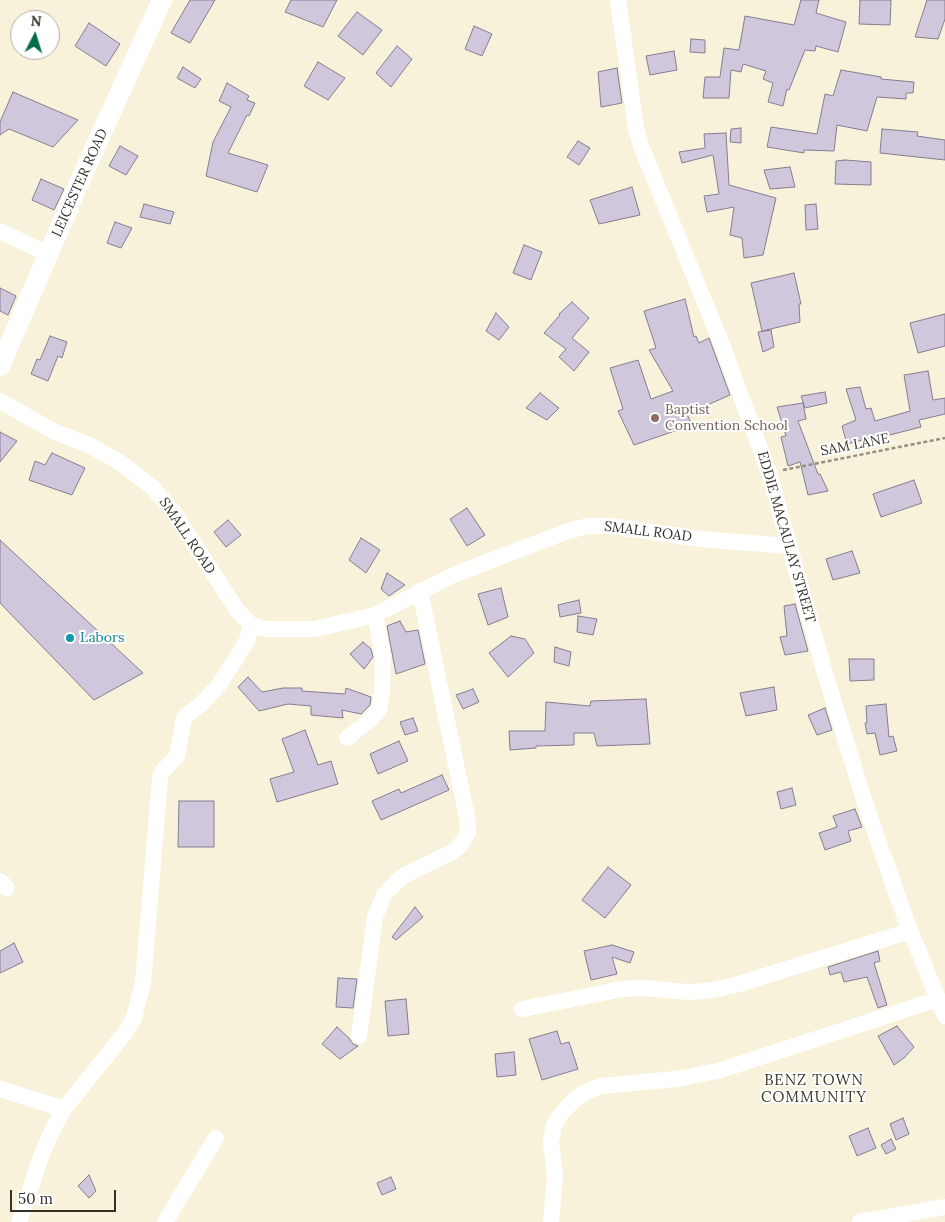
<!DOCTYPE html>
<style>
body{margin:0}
#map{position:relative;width:945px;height:1222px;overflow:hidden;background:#f8f2db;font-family:Lora,serif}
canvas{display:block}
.north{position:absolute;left:10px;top:10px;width:50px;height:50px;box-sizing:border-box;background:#fff;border:1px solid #aeada9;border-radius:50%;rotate:5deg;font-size:14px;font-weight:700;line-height:20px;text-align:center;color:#343129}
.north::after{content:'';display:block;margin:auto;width:18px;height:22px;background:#006f47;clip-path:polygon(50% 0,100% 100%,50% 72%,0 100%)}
.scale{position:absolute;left:10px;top:1190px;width:106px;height:22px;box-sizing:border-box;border:2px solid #343129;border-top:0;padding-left:6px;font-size:15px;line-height:18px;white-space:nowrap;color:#343129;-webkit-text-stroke:4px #fff;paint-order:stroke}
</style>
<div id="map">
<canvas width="945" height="1222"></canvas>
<div class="north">N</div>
<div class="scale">50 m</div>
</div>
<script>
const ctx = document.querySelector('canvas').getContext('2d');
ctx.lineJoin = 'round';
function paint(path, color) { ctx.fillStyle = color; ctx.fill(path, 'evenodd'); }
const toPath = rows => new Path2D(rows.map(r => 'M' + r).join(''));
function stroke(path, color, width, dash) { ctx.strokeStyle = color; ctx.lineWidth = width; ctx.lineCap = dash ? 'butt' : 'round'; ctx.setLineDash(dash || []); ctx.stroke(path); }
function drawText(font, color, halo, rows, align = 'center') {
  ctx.font = font + ' Lora,serif'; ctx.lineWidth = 4; ctx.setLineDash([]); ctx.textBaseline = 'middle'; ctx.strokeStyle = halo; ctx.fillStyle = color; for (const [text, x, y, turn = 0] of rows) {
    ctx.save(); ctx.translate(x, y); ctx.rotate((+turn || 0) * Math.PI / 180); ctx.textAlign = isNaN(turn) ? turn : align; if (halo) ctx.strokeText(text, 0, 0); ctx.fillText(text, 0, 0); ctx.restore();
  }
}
const building = toPath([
 [190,0,215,0,190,43,171,33,190,0],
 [291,0,337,0,323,27,285,12,291,0],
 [801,0,819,0,816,13,846,22,838,52,816,46,815,51,805,50,789,90,787,89,783,106,768,102,773,83,763,79,766,71,743,64,741,72,731,70,729,98,703,98,705,77,720,77,724,48,739,50,745,16,794,25,801,0],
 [860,0,891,0,890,25,859,24,860,0],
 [927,0,945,0,945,19,938,39,915,37,927,0],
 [357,12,382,30,363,55,338,36,357,12],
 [89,23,120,44,106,66,75,46,89,23],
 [474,26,492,34,482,56,465,49,474,26],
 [691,39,705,40,705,53,690,52,691,39],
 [397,46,412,59,391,87,376,73,397,46],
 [674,51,677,70,650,75,646,56,674,51],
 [318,62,345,78,328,100,304,86,318,62],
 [183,67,201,79,195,88,177,78,183,67],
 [617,68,622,103,601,107,598,72,617,68],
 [841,70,881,77,881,79,914,82,913,93,906,93,906,99,877,97,867,131,837,125,834,151,804,150,804,153,767,147,771,127,817,134,825,94,833,96,841,70],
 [227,83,249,96,247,100,255,103,249,116,247,115,228,153,268,165,257,192,206,176,213,142,231,107,219,101,227,83],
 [13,92,78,120,53,147,9,129,0,135,0,122,13,92],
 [741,128,741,143,730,142,731,129,741,128],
 [882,129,918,132,917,136,945,140,945,160,880,153,882,129],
 [726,133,729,185,776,198,763,255,744,258,742,238,730,235,734,207,707,212,704,196,719,194,713,155,682,163,679,152,705,148,704,134,726,133],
 [578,141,590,148,579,165,567,157,578,141],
 [120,146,138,156,126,175,109,166,120,146],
 [845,160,871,162,871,185,835,184,836,161,845,160],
 [790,167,795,187,770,189,764,170,790,167],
 [41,179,64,189,54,210,32,200,41,179],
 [632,187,640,215,599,224,590,200,632,187],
 [144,204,174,212,170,224,140,217,144,204],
 [816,204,818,229,806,230,805,205,816,204],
 [115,222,132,228,121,248,107,243,115,222],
 [524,245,542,252,531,280,513,273,524,245],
 [794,273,801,304,799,304,800,322,762,331,751,283,794,273],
 [0,288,16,296,8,315,0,311,0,288],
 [685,299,694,337,696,336,699,343,709,338,730,395,687,414,692,425,634,445,618,411,623,409,610,368,638,360,651,399,673,391,649,350,656,348,644,311,685,299],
 [572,302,589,318,572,338,589,352,574,371,559,357,566,349,544,333,560,315,559,314,572,302],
 [496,313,509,327,499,340,486,331,496,313],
 [945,314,945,346,918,353,910,323,945,314],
 [771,330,774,347,763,352,758,332,771,330],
 [50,336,67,342,62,358,58,356,48,381,31,374,37,359,40,360,50,336],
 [928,371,933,400,945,398,945,414,919,420,921,427,882,437,881,435,847,444,842,426,856,420,846,389,860,387,866,409,871,408,875,421,910,411,904,375,928,371],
 [825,392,827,403,805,408,801,396,825,392],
 [540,393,559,408,547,420,526,408,540,393],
 [803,403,806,419,798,421,818,474,820,474,828,491,808,495,800,462,788,466,781,437,786,436,777,407,803,403],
 [0,432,17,441,0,462,0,432],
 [52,453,85,468,72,495,29,480,35,461,45,465,52,453],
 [914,480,922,503,881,517,873,494,914,480],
 [467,508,485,535,467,546,450,519,467,508],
 [228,520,241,535,226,547,214,532,228,520],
 [361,538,380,550,366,573,349,560,361,538],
 [0,540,143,673,94,700,0,603,0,540],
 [852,551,860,573,833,580,826,559,852,551],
 [387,573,405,585,389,596,381,589,387,573],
 [501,588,508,617,488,625,478,594,501,588],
 [579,600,581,613,560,617,558,605,579,600],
 [795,604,808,651,785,655,780,637,787,636,784,606,795,604],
 [578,616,597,619,593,635,577,632,578,616],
 [400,621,406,632,418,630,425,664,396,674,387,626,400,621],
 [511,636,525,639,534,653,508,677,489,653,511,636],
 [363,642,371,649,373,657,364,669,350,654,363,642],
 [555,647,571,652,569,666,554,662,555,647],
 [849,659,874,659,874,680,850,681,849,659],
 [248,677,262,692,283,688,302,688,302,691,345,694,346,688,371,697,370,705,361,714,342,710,343,718,311,715,311,706,288,704,259,711,238,687,248,677],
 [774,687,777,710,746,716,740,693,774,687],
 [473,689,479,702,463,709,456,695,473,689],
 [646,699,650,744,597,746,594,733,574,733,574,745,536,746,536,748,510,750,509,731,545,731,546,702,590,706,591,701,646,699],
 [886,704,889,737,893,736,897,751,880,755,875,733,867,734,865,723,867,723,866,706,886,704],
 [825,708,832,730,817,735,808,715,825,708],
 [413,718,418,731,405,735,400,722,413,718],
 [305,730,318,765,331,761,338,784,277,802,270,779,294,772,282,739,305,730],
 [399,741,408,761,378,774,370,754,399,741],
 [442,775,449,790,381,820,372,801,399,789,401,793,442,775],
 [792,788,796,805,781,809,777,792,792,788],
 [179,801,214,801,214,847,178,847,179,801],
 [855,809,862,827,848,831,851,841,825,850,819,833,837,827,833,816,855,809],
 [608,867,631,885,605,918,582,900,608,867],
 [415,907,423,917,396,940,392,937,415,907],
 [14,943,23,962,0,973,0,951,14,943],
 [612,945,634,952,630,963,612,957,617,974,591,980,584,951,612,945],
 [878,951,880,961,874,963,887,1005,878,1008,867,977,844,982,841,972,830,975,828,967,878,951],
 [338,978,357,979,353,1008,336,1007,338,978],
 [406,999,409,1034,388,1036,385,1001,406,999],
 [897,1026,914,1047,904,1058,894,1065,878,1036,897,1026],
 [337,1027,349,1038,353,1044,358,1046,340,1059,322,1044,337,1027],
 [557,1031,561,1044,569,1042,578,1069,542,1080,529,1039,557,1031],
 [514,1052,516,1075,497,1077,495,1054,514,1052],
 [903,1118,909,1134,896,1140,890,1124,903,1118],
 [868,1128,876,1148,857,1156,849,1136,868,1128],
 [891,1139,896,1149,886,1154,881,1145,891,1139],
 [89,1175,96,1191,89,1198,78,1186,89,1175],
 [391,1177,396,1189,382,1195,377,1183,391,1177]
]);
const path = toPath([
 [783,470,945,438]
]);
const minor = toPath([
 [618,0,636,128,641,146,723,347,769,473,824,670,865,803,906,920,945,1016],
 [0,231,48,254],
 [0,401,55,432,89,445,121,463,152,487,173,511,237,610,251,625,267,629,315,629,375,615],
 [347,738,370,720,379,709,382,694,383,656,375,615,453,575,568,531,588,526,611,526,701,539,789,546],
 [0,881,7,888],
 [522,1009,622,989,645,988,687,992,706,991,732,986,910,931],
 [359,1036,375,917,384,895,401,877,452,852,462,843,468,833,467,817,420,591],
 [0,1089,64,1109],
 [19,1222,42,1154,52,1131,64,1109,125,1033,134,1018,143,982,160,778,162,772,177,756,184,718,202,703,219,685,247,641,251,625],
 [165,1222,216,1138],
 [551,1222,555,1176,551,1142,554,1125,562,1113,574,1100,586,1092,601,1086,676,1079,718,1071,938,999],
 [860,1222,945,1207]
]);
const tertiary = toPath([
 [0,366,83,174,162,0]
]);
const markers = [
 [655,418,5,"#8d6e63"],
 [70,638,5,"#0f9aa8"]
];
const streetNames = [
 ["LEICESTER ROAD",80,183,-66],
 ["SAM LANE",855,445,-11],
 ["SMALL ROAD",648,532,7],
 ["SMALL ROAD",187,536,56],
 ["EDDIE MACAULAY STREET",786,537,74]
];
const educationNames = [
 ["Baptist",665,410],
 ["Convention School",665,426]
];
const cultureNames = [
 ["Labors",80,638]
];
const neighbourhoodNames = [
 ["BENZ TOWN",814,1081],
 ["COMMUNITY",814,1098]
];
paint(building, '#cfc7dc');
stroke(building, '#847d90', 1);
stroke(path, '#969182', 2.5, [4, 2.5]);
stroke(minor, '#fff', 16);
stroke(tertiary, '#fff', 20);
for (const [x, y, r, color] of markers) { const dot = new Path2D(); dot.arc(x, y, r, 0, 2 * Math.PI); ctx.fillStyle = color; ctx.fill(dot); stroke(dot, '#fff', 2); }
drawText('14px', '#343129', '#fff', streetNames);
drawText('14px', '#785e54', '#fff', educationNames, 'left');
drawText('14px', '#0d838f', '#fff', cultureNames, 'left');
ctx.letterSpacing = '1px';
drawText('15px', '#3b3624', '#fff', neighbourhoodNames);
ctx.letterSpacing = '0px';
</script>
